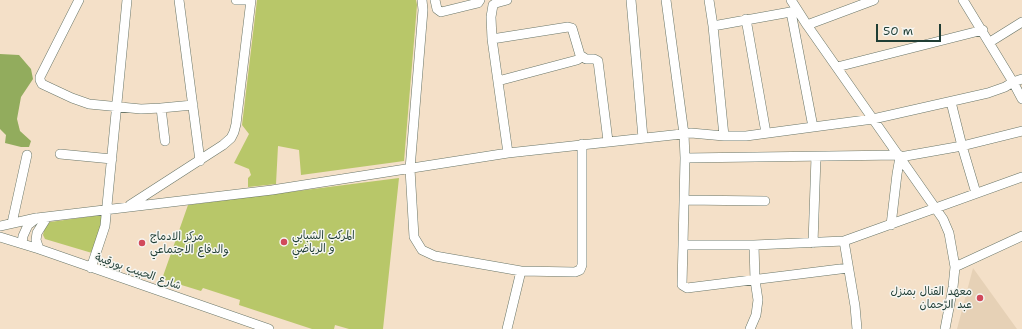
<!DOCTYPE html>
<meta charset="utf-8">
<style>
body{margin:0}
#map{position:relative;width:1022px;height:329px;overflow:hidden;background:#f4e0c8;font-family:"Shantell Sans",sans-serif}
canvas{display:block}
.scale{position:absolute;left:876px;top:24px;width:65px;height:18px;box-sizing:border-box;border:2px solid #1f3d34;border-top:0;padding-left:5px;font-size:12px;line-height:14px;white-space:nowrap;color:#1f3d34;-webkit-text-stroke:3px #f6f6f2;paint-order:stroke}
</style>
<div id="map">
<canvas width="1022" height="329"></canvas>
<div class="scale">50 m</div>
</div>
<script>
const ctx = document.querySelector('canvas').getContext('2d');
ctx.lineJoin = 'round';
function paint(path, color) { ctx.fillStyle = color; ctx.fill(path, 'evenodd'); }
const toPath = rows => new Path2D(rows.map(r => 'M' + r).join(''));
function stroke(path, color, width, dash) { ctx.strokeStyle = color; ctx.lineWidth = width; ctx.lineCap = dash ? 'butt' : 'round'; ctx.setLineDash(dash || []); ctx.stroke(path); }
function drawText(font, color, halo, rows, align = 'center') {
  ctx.font = font + ' "Shantell Sans","Playpen Sans Arabic",sans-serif'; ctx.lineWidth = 3; ctx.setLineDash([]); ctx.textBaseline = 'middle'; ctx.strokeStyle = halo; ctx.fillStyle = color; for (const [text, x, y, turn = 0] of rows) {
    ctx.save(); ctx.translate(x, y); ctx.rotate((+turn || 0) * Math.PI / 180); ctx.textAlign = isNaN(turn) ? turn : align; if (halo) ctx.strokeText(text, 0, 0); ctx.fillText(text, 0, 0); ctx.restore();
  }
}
const built = toPath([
 [973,268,1017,329,957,329]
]);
const green = toPath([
 [257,0,416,0,417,5,404,161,301,175,299,150,278,146,276,184,248,187,248,178,251,175,249,169,234,163,249,134,242,125],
 [399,178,383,329,349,329,335,325,334,329,312,329,239,305,240,300,203,288,201,291,162,279,188,205],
 [101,215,102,223,92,253,45,239,43,235,45,227,50,222]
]);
const forest = toPath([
 [0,54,19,55,31,69,33,79,21,97,17,119,20,131,31,141,29,147,21,147,5,143,6,135,0,129]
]);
const minor = toPath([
 [79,0,40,77,40,80,42,84,72,98,89,104,141,109,161,108,193,105],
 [179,0,200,161],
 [236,0,251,0],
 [422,0,423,10,410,169,414,237,422,250,435,256,521,271,575,272,580,270,582,265,582,144],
 [435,0,437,9,441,12,478,3,480,0],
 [507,0,496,3,493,5,491,17,492,39,508,153],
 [631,0,643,138],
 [666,0,684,134,685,158,683,245,754,245,844,241,1022,177],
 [709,0,713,26,724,136],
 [791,0,807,25,943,219,949,233,955,267,953,287,945,329],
 [791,12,813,127],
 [746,19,766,133],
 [807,25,874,0],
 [713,26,796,11],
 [492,39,568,27,572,28,580,55,586,59,594,59,598,61,608,141],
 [990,42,1022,22],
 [837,67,983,30],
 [1022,79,1013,82,1022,99],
 [498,81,577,60,582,57],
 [951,102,962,146,976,193],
 [161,108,165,141],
 [60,154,112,159],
 [685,158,899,155],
 [684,200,765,201],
 [130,205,223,145,231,138,234,132,236,124,251,0],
 [12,223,27,155],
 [891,225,897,174,900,157,962,146,1022,131],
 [0,226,36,218],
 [0,237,39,249,269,329],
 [844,241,855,306,857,329],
 [22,243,23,236,28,225,37,218,272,190,508,153,691,133,724,136,746,136,873,119,988,93,1005,87,1013,82,963,0],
 [813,243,816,157],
 [683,245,682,285,687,288,848,268],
 [39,249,36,240,37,233,47,217],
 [955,267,1022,236],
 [91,268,105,226,127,0],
 [507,329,521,271],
 [750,329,756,315,758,300,755,280,754,245]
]);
const markers = [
 [284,242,4,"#d1495b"],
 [142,243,4,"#d1495b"],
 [980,298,4,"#d1495b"]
];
const poiNames = [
 ["المركب الشبابي",292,236],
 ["و الرياضي",292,249],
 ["مركز الادماج",150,237],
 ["والدفاع الاجتماعي",150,250],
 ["معهد القنال بمنزل",972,292,"right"],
 ["عبد الرّحمان",972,305,"right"]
];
const streetNames = [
 ["شارع الحبيب بورقيبة",138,272,19]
];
paint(built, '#e6d1b6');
paint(green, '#b8c769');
paint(forest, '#92ac5d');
stroke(minor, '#6a7668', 10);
stroke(minor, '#fff', 9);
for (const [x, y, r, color] of markers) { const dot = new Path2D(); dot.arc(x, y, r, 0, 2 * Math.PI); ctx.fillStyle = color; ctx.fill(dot); stroke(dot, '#f6f6f2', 1.5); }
drawText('11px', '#1f3d34', '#f6f6f2', poiNames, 'left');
drawText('11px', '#1f3d34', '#f6f6f2', streetNames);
</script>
